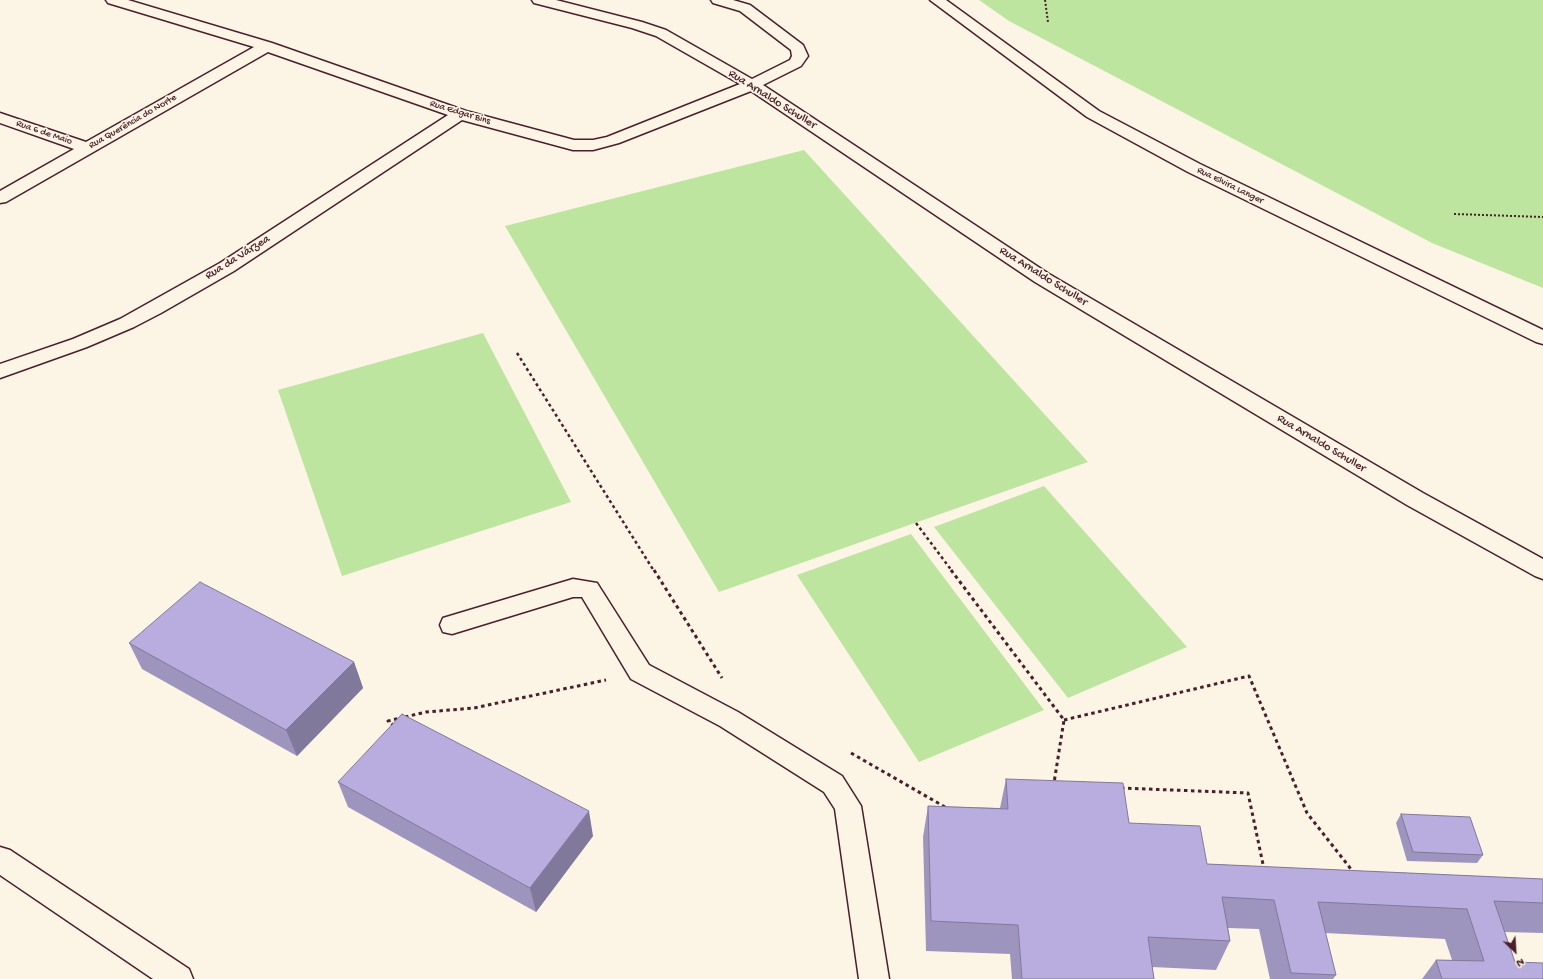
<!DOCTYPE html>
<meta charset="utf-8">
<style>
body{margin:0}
#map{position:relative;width:1543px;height:979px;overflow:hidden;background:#fcf5e5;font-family:"Gochi Hand",sans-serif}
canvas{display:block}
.north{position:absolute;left:1495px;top:931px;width:40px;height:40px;-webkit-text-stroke:3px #fcf5e5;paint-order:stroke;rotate:155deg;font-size:11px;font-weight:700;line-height:16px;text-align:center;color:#4a1f2b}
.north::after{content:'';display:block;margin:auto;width:14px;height:18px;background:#4a1f2b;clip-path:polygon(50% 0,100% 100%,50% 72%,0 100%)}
</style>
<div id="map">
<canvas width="1543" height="979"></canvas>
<div class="north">N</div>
</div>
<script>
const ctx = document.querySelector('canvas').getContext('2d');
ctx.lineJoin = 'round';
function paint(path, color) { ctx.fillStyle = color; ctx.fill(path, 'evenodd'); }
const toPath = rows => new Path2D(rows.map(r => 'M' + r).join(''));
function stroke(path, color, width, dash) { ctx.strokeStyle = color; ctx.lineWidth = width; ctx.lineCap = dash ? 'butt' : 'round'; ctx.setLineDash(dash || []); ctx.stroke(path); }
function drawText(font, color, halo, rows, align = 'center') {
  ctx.font = font + ' "Gochi Hand",sans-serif'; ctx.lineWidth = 3.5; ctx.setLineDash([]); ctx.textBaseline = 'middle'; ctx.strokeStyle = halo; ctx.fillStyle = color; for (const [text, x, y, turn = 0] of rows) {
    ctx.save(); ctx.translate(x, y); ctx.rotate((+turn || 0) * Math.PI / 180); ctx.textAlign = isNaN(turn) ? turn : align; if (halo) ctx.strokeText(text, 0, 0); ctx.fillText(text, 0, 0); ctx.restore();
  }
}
const green = toPath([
 [979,0,1543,0,1543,288,1432,243,1009,21],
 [804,150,1088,462,719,592,505,226],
 [483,333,571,502,342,576,278,390],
 [1044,486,1187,647,1068,698,934,527],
 [911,534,1044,710,919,762,797,575]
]);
const pathFar2 = toPath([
 [1045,0,1048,22],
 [1454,214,1543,217]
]);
const pathFar1 = toPath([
 [517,353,654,571],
 [916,523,952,571]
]);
const path = toPath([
 [654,570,722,678],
 [951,570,1064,720,1054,783],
 [405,717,426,712,474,708,606,680],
 [1064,720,1249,676,1307,813,1354,873],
 [394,726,388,721,400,718],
 [851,753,945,807],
 [1121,788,1248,793,1264,869]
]);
const minor = toPath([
 [106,0,128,0,272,43,466,111,574,140,593,140,607,137,740,84,656,36,632,28,534,3,532,0,556,0,642,22,666,30,752,79,790,60,792,56,791,50,740,11,713,3,711,0,733,0,750,5,803,45,808,56,801,66,763,85,1049,274,1423,493,1543,559,1543,579,1535,576,1407,505,1035,282,751,91,619,143,593,150,573,150,462,120,234,271,161,313,134,327,87,347,0,378,0,364,73,339,120,319,220,263,448,115,268,52,6,202,0,203,0,191,74,149,0,123,0,113,86,142,254,47,108,3,106,0],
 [930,0,946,0,1099,111,1200,164,1543,330,1543,344,1536,342,1188,172,1087,117,930,0],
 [573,579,597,583,649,665,738,712,842,776,861,806,889,979,859,979,835,809,824,792,720,726,631,679,582,597,573,597,452,634,443,632,440,625,443,618,573,579]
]);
const major = toPath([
 [0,847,10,850,189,969,193,979,153,979,0,875,0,847]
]);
const wall = toPath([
 [129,643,354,662,363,688,297,756,142,669],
 [1006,779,1129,823,1207,864,1543,879,1543,933,1504,932,1515,962,1543,979,1422,979,1436,960,1452,960,1445,939,1325,933,1336,975,1333,979,1270,979,1259,929,1228,928,1230,941,1216,970,1152,967,1154,979,1012,979,1010,954,926,951,923,837,928,806,1000,808],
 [338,782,593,836,536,912,348,807],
 [1401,814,1483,855,1477,863,1407,861,1396,823]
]);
const shadedWall = toPath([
 [354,662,363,688,297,756,286,730],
 [589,811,593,836,536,912,530,888]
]);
const building = toPath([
 [200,582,354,662,286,730,129,643,200,582],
 [402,714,589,811,530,888,338,782,402,714],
 [1006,779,1123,783,1129,823,1200,826,1207,864,1543,879,1543,903,1494,901,1515,962,1543,963,1543,979,1442,979,1436,960,1484,961,1467,909,1318,902,1336,975,1291,973,1274,900,1222,897,1230,941,1148,937,1154,979,1022,979,1018,925,931,921,928,806,1008,809,1006,779],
 [1401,814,1470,817,1483,855,1413,852,1401,814]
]);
const farStreetnames = [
 ["Rua Edgar Bins",460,113,17],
 ["Rua Querência do Norte",133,122,-30],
 ["Rua 6 de Maio",44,133,19],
 ["Rua Elvira Langer",1230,186,26]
];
const streetNames = [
 ["Rua Arnaldo Schuller",772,100,32],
 ["Rua da Várzea",238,258,-32],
 ["Rua Arnaldo Schuller",1043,277,32],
 ["Rua Arnaldo Schuller",1321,444,31]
];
paint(green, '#bde5a0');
stroke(minor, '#4a1f2b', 3);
stroke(major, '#4a1f2b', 3);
stroke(pathFar2, '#4a1f2b', 2, [2, 2]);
stroke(pathFar1, '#4a1f2b', 2.5, [3, 3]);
stroke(path, '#4a1f2b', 3, [3.5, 3.5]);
paint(minor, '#fcf5e5');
paint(major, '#fcf5e5');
paint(wall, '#9e95bf');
paint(shadedWall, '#81799b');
paint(building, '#b8adde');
stroke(building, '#81799b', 1);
drawText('10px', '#4a1f2b', '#fcf5e5', farStreetnames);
drawText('12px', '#4a1f2b', '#fcf5e5', streetNames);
</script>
